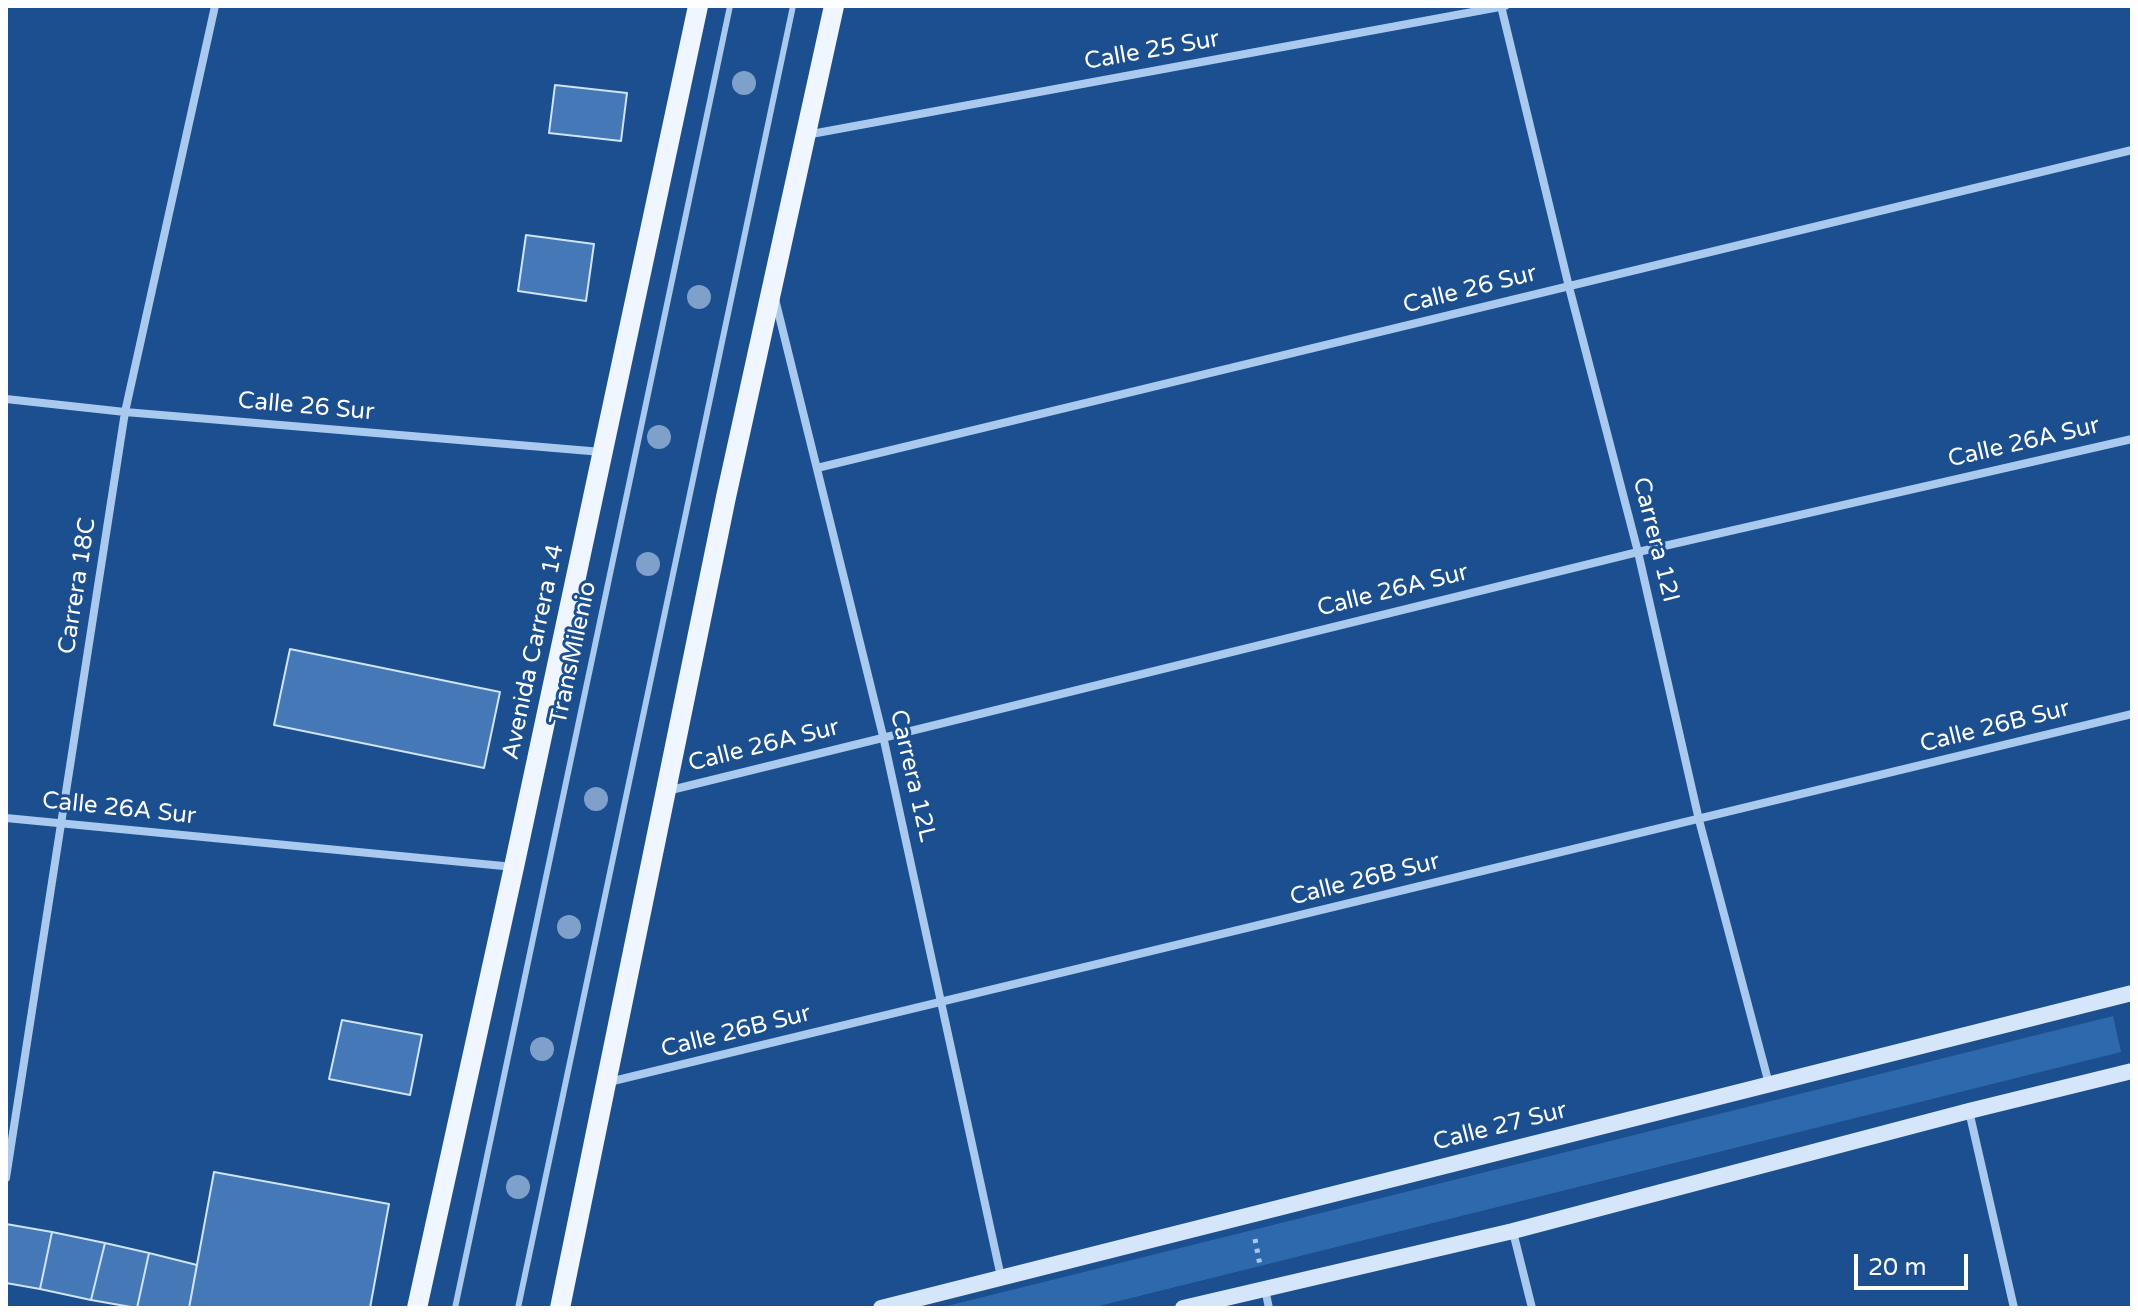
<!DOCTYPE html>
<style>
body{margin:0}
#map{position:relative;width:2138px;height:1314px;overflow:hidden;background:#1b4f8f;font-family:"Varela Round",sans-serif}
canvas{display:block}
.frame{position:absolute;inset:0;border:8px solid #fff;pointer-events:none}
.scale{position:absolute;left:1854px;top:1254px;width:114px;height:36px;box-sizing:border-box;border:4px solid #fff;border-top:0;padding-left:10px;font-size:24px;line-height:28px;white-space:nowrap;color:#fff;-webkit-text-stroke:6px #1b4f8f;paint-order:stroke}
</style>
<div id="map">
<canvas width="2138" height="1314"></canvas>
<div class="frame"></div>
<div class="scale">20 m</div>
</div>
<script>
const ctx = document.querySelector('canvas').getContext('2d');
ctx.lineJoin = 'round';
function paint(path, color) { ctx.fillStyle = color; ctx.fill(path, 'evenodd'); }
const toPath = rows => new Path2D(rows.map(r => 'M' + r).join(''));
function stroke(path, color, width, dash) { ctx.strokeStyle = color; ctx.lineWidth = width; ctx.lineCap = dash ? 'butt' : 'round'; ctx.setLineDash(dash || []); ctx.stroke(path); }
function drawText(font, color, halo, rows, align = 'center') {
  ctx.font = font + ' "Varela Round",sans-serif'; ctx.lineWidth = 6; ctx.setLineDash([]); ctx.textBaseline = 'middle'; ctx.strokeStyle = halo; ctx.fillStyle = color; for (const [text, x, y, turn = 0] of rows) {
    ctx.save(); ctx.translate(x, y); ctx.rotate((+turn || 0) * Math.PI / 180); ctx.textAlign = isNaN(turn) ? turn : align; if (halo) ctx.strokeText(text, 0, 0); ctx.fillText(text, 0, 0); ctx.restore();
  }
}
const green = toPath([
 [2113,1016,2121,1052,1091,1308,939,1308]
]);
const building = toPath([
 [555,85,627,93,621,141,549,133,555,85],
 [526,235,594,244,586,301,518,291,526,235],
 [290,649,500,692,484,768,274,725,290,649],
 [342,1020,422,1035,410,1095,329,1079,342,1020],
 [214,1172,389,1204,370,1308,189,1308,214,1172],
 [6,1224,52,1232,40,1289,6,1283,6,1224],
 [52,1232,105,1243,91,1300,40,1289,52,1232],
 [105,1243,149,1253,137,1308,91,1300,105,1243],
 [149,1253,197,1265,189,1308,137,1308,149,1253]
]);
const path = toPath([
 [1255,1239,1260,1265]
]);
const service = toPath([
 [455,1308,730,6],
 [518,1308,793,6]
]);
const minor = toPath([
 [1501,6,1569,287,1638,552,1699,820,1769,1084],
 [806,135,1505,6],
 [775,299,883,736,1001,1277],
 [6,399,125,412,602,452],
 [817,468,2132,150],
 [667,791,1638,552,2132,439],
 [6,818,514,867],
 [609,1082,2132,714],
 [1969,1111,2014,1308],
 [6,1178,125,412,215,6],
 [1513,1232,1532,1308],
 [1265,1289,1269,1308]
]);
const secondary = toPath([
 [881,1308,2132,993],
 [1183,1308,1513,1231,1969,1111,2132,1071]
]);
const primary = toPath([
 [417,1308,514,867,698,6],
 [560,1308,726,497,834,6]
]);
const trees = [
 [744,83],
 [699,297],
 [659,437],
 [648,564],
 [596,799],
 [569,927],
 [542,1049],
 [518,1187]
];
const streetNames = [
 ["Calle 25 Sur",1152,51,-10],
 ["Calle 26 Sur",1470,290,-14],
 ["Calle 26 Sur",306,407,5],
 ["Calle 26A Sur",2024,443,-13],
 ["Carrera 12I",1655,540,76],
 ["Carrera 18C",78,586,-81],
 ["Calle 26A Sur",1393,591,-14],
 ["Avenida Carrera 14",534,652,-78],
 ["TransMilenio",574,653,-78],
 ["Calle 26B Sur",1995,727,-14],
 ["Calle 26A Sur",764,746,-14],
 ["Carrera 12L",912,776,77],
 ["Calle 26A Sur",119,809,6],
 ["Calle 26B Sur",1365,880,-14],
 ["Calle 26B Sur",736,1032,-14],
 ["Calle 27 Sur",1500,1127,-14]
];
paint(green, '#2e69ad');
paint(building, '#4478b7');
stroke(building, '#cfe3fa', 2);
stroke(path, '#a9c9ee', 5, [4, 6]);
stroke(service, '#a9c9ee', 6);
stroke(minor, '#a9c9ee', 8);
stroke(secondary, '#d6e6fa', 16);
stroke(primary, '#f0f6ff', 20);
ctx.fillStyle = '#7ea0ca';
for (const [x, y] of trees) { ctx.beginPath(); ctx.arc(x, y, 12, 0, 2 * Math.PI); ctx.fill(); }
drawText('24px', '#fff', '#1b4f8f', streetNames);
</script>
